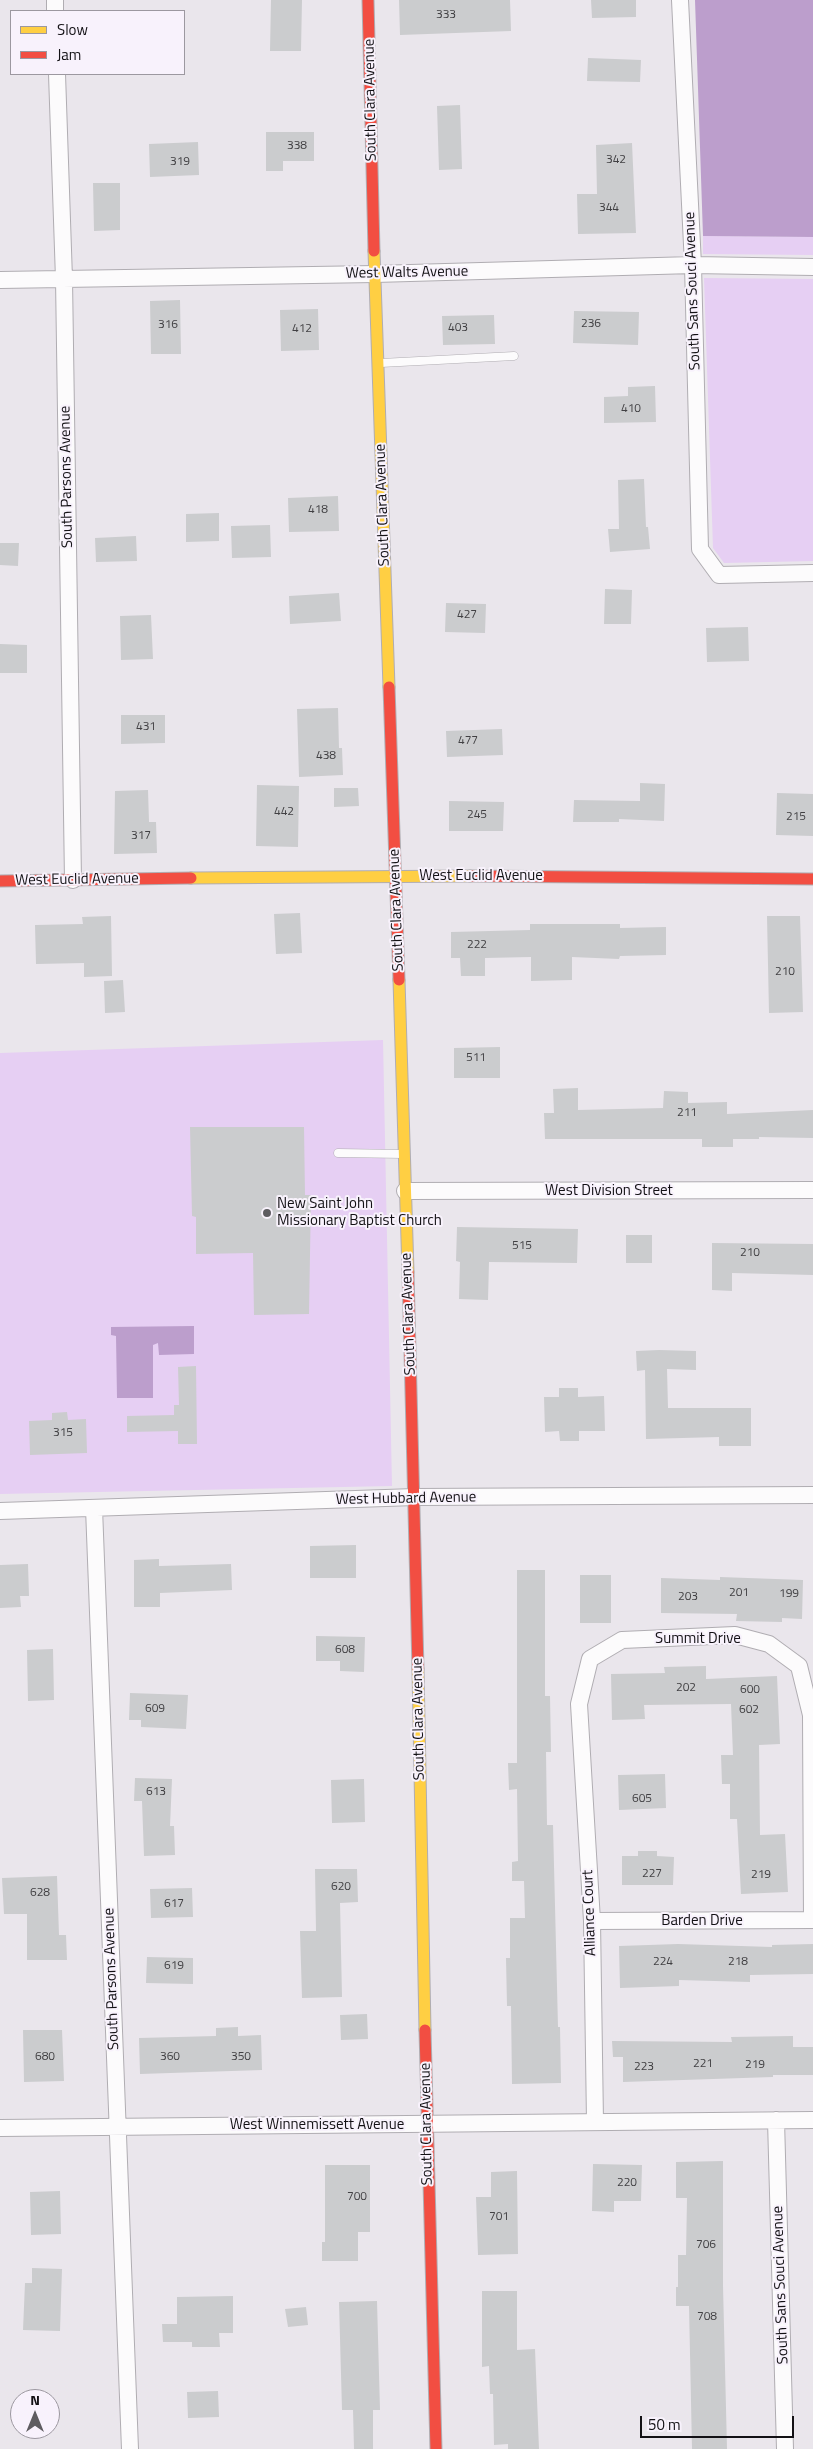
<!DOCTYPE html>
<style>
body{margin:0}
#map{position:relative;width:813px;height:2449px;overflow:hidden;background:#eae6ec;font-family:"Titillium Web",sans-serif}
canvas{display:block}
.legend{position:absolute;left:10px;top:10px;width:175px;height:65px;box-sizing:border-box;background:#f8f2fc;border:1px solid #9c98a0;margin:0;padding:6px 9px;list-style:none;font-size:15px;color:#131115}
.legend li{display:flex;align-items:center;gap:10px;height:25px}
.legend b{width:25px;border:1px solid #9c98a0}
.north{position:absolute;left:10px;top:2389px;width:50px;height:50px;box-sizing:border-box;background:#f8f2fc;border:1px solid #9c98a0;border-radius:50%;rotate:0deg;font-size:14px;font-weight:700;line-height:20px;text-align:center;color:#131115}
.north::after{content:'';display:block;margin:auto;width:18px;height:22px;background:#5e5c60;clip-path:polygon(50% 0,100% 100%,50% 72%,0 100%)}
.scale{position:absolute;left:640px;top:2416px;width:154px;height:22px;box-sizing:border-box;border:2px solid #131115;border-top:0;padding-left:6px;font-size:15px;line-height:18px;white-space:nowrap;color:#131115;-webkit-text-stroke:4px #f8f2fc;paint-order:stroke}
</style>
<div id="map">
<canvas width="813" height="2449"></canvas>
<ul class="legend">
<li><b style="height:6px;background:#ffcf43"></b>Slow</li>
<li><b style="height:6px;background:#f24e42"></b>Jam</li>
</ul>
<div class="north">N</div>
<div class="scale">50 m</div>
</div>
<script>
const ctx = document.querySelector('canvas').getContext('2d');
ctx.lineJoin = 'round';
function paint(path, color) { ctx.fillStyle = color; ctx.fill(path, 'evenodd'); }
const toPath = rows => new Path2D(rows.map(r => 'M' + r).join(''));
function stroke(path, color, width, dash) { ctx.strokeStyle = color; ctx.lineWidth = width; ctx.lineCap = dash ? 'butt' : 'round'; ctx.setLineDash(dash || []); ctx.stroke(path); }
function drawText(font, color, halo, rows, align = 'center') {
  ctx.font = font + ' "Titillium Web",sans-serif'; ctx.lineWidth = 4; ctx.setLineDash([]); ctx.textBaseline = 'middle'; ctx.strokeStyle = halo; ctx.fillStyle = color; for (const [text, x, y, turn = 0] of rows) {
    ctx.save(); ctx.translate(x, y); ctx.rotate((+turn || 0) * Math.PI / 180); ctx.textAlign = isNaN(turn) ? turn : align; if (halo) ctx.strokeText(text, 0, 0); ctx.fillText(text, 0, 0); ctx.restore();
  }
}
const green = toPath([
 [703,236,813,237,813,255,703,254],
 [704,278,813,279,813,561,724,563,713,548],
 [383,1040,392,1486,0,1494,0,1053]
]);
const water = toPath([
 [695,0,813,0,813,237,703,236],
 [194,1326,194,1354,159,1355,158,1343,153,1345,153,1398,117,1398,116,1336,111,1335,111,1327]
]);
const building = toPath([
 [271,0,302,0,301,51,270,51],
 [399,0,510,0,511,31,400,35],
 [591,0,636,0,636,17,592,18],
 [588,58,641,60,640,82,587,81],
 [460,105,462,169,439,170,437,106],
 [266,132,314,132,314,161,283,161,283,171,266,171],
 [198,142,199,175,150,177,149,144],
 [632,143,636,233,578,234,577,194,597,194,596,145],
 [93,183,120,183,120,230,94,231],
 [180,300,181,354,151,354,150,301],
 [318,309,319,350,281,351,280,310],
 [574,311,639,312,638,345,573,343],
 [494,315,495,344,443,345,442,316],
 [655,386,656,422,604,423,604,397,628,396,628,387],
 [644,479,646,527,648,527,650,549,610,552,608,529,619,529,618,480],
 [338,496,339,531,289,532,288,498],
 [219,513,219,541,186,542,186,514],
 [270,525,271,557,232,558,231,526],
 [136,536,137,561,96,562,95,538],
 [0,543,19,543,18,566,0,565],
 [605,589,632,590,631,624,604,624],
 [339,593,341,621,290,624,289,596],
 [446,603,486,604,485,633,445,632],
 [151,615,153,659,121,660,120,616],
 [748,627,749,661,707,662,706,628],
 [0,644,27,645,27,673,0,673],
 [338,708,339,748,342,748,343,775,299,777,297,709],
 [121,715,165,715,165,743,121,744],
 [502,729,503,755,447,757,446,731],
 [640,783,665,784,664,821,619,819,619,822,573,822,574,800,640,801],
 [257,785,299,786,298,847,256,846],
 [334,788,358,788,359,806,334,807],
 [148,790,149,822,156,822,157,853,114,854,115,791],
 [777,793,813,794,813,836,776,835],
 [449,801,504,802,503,831,449,831],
 [300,913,302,953,276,954,274,914],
 [111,916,112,976,84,977,84,963,36,964,35,925,83,924,82,917],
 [767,916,800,916,803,1012,769,1013],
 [530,924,620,924,620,928,666,927,666,955,620,956,619,959,572,957,572,980,531,981,531,957,485,958,485,976,461,976,460,958,451,958,451,932,530,930],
 [123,980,125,1012,105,1013,104,981],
 [500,1047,500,1078,454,1078,454,1048],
 [578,1088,578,1110,663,1108,664,1091,688,1092,688,1103,727,1102,727,1114,813,1110,813,1138,759,1137,759,1139,733,1139,733,1147,702,1147,702,1139,545,1139,544,1113,554,1113,553,1089],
 [190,1127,304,1127,305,1195,311,1195,309,1314,254,1315,253,1253,196,1254,196,1217,192,1216],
 [457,1227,578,1229,577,1263,489,1262,488,1300,459,1299,460,1262,456,1261],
 [626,1235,652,1235,652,1263,626,1263],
 [712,1243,813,1244,813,1275,732,1273,732,1291,712,1290],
 [659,1350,696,1351,696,1370,667,1369,668,1408,751,1408,751,1446,719,1446,719,1437,646,1439,645,1370,637,1371,636,1351],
 [196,1366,197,1444,178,1444,178,1431,127,1432,127,1416,174,1415,174,1405,179,1405,178,1367],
 [559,1388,578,1388,578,1397,604,1396,605,1431,579,1431,579,1441,560,1441,559,1431,545,1432,544,1397,559,1397],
 [67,1412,68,1420,86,1419,87,1453,30,1455,29,1421,52,1420,52,1413],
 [356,1545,356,1578,310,1578,310,1546],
 [159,1559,159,1566,231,1564,232,1590,160,1593,160,1607,134,1607,134,1560],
 [28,1564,29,1596,20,1596,21,1607,0,1608,0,1565],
 [517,1570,545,1570,545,1696,550,1696,551,1752,546,1752,547,1825,553,1825,558,2027,560,2027,561,2083,512,2084,511,2006,507,2006,506,1958,510,1958,510,1918,525,1918,524,1881,512,1881,512,1862,518,1861,517,1789,509,1790,508,1763,517,1763],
 [580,1575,611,1575,611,1623,580,1623],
 [720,1577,803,1580,802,1619,782,1618,782,1622,736,1621,737,1614,661,1613,661,1578,720,1580],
 [316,1636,365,1637,364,1672,340,1671,340,1661,316,1661],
 [53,1649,54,1700,28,1701,27,1650],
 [706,1666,706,1679,777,1676,780,1744,759,1745,760,1835,785,1834,788,1892,741,1894,737,1819,730,1819,730,1784,722,1784,721,1755,733,1755,731,1704,644,1705,645,1719,612,1720,611,1674,665,1673,664,1667],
 [130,1693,188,1695,186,1729,141,1727,141,1720,129,1720],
 [665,1774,666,1808,619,1810,618,1775],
 [135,1778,172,1779,170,1826,174,1826,175,1855,144,1856,142,1801,134,1801],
 [364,1779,365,1822,332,1823,331,1780],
 [638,1851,657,1851,657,1856,674,1857,673,1885,622,1885,622,1856,638,1856],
 [315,1869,357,1869,358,1902,340,1903,342,1997,302,1998,300,1931,316,1931],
 [57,1876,59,1935,66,1935,67,1960,27,1960,27,1914,4,1914,2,1878],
 [192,1888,193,1917,151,1918,150,1889],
 [678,1944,772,1947,772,1945,813,1944,813,1974,750,1975,750,1982,679,1980,679,1986,620,1988,619,1946],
 [147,1957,193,1958,193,1984,146,1983],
 [367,2014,368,2039,341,2040,340,2015],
 [238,2027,238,2036,261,2035,262,2070,140,2074,139,2038,216,2036,216,2028],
 [23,2030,62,2030,64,2081,24,2082],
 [793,2036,793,2047,813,2047,813,2075,773,2075,773,2077,623,2082,623,2057,613,2057,612,2041,732,2042,731,2037],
 [723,2161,723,2286,727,2449,692,2449,689,2306,676,2306,676,2287,678,2287,678,2255,686,2255,687,2198,676,2198,676,2162],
 [593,2164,642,2165,641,2201,614,2201,614,2212,592,2211],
 [325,2165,370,2165,370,2232,358,2232,358,2261,322,2261,322,2242,325,2242],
 [517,2171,518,2254,478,2255,476,2197,491,2197,491,2172],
 [60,2191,61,2234,31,2235,30,2192],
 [32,2268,62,2269,60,2331,23,2330,25,2283,32,2283],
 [482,2291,517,2291,517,2350,535,2349,539,2449,508,2449,508,2444,494,2445,493,2394,490,2394,489,2366,482,2367],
 [233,2296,233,2333,219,2333,220,2347,192,2347,192,2342,163,2342,162,2324,177,2324,177,2297],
 [377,2301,380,2410,373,2410,373,2449,354,2449,353,2410,342,2410,339,2302],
 [306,2307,308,2325,288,2327,285,2309],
 [218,2391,219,2417,188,2418,187,2392]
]);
const lane = toPath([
 [381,363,514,356],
 [338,1153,403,1154]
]);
const street = toPath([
 [55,0,55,11],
 [680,0,693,265,700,549,719,575,813,573],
 [57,74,64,279,73,880],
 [0,280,375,274,693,265,813,267],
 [405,1191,813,1190],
 [94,1508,130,2449],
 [0,1511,415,1497,813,1495],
 [592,1921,812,1920,811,1715,799,1666,769,1644,735,1635,622,1640,590,1659,579,1704,592,1921,595,2122],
 [776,2120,785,2449],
 [0,2128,813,2120]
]);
const slow = toPath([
 [374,251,389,687],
 [191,878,470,876],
 [399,980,408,1272],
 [418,1669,425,2030]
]);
const jam = toPath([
 [368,0,374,251],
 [389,687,399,980],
 [470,876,813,879],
 [0,881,191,878],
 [408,1272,418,1669],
 [425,2030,436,2449]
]);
const markers = [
 [267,1213,5,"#5e5c60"]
];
const numberNames = [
 ["333",446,15],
 ["338",297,146],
 ["342",616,160],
 ["319",180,162],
 ["344",609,208],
 ["236",591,324],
 ["316",168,325],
 ["403",458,328],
 ["412",302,329],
 ["410",631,409],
 ["418",318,510],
 ["427",467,615],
 ["431",146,727],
 ["477",468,741],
 ["438",326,756],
 ["442",284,812],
 ["245",477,815],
 ["215",796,817],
 ["317",141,836],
 ["222",477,945],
 ["210",785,972],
 ["511",476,1058],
 ["211",687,1113],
 ["515",522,1246],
 ["210",750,1253],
 ["315",63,1433],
 ["201",739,1593],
 ["199",789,1594],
 ["203",688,1597],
 ["608",345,1650],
 ["202",686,1688],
 ["600",750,1690],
 ["609",155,1709],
 ["602",749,1710],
 ["613",156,1792],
 ["605",642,1799],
 ["227",652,1874],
 ["219",761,1875],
 ["620",341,1887],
 ["628",40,1893],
 ["617",174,1904],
 ["224",663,1962],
 ["218",738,1962],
 ["619",174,1966],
 ["680",45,2057],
 ["360",170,2057],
 ["350",241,2057],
 ["221",703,2064],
 ["219",755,2065],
 ["223",644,2067],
 ["220",627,2183],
 ["700",357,2197],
 ["701",499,2217],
 ["706",706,2245],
 ["708",707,2317]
];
const streetNames = [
 ["South Clara Avenue",371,100,-91],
 ["West Walts Avenue",407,273,-1],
 ["South Sans Souci Avenue",693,291,-92],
 ["South Parsons Avenue",67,477,-91],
 ["South Clara Avenue",383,505,-92],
 ["West Euclid Avenue",481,876],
 ["West Euclid Avenue",77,880,-1],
 ["South Clara Avenue",397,910,-92],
 ["West Division Street",609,1191],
 ["South Clara Avenue",409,1314,-92],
 ["West Hubbard Avenue",406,1499,-1],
 ["Summit Drive",698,1639],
 ["South Clara Avenue",419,1719,-91],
 ["Alliance Court",590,1913,-92],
 ["Barden Drive",702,1921],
 ["South Parsons Avenue",112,1979,-92],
 ["South Clara Avenue",427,2124,-91],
 ["West Winnemissett Avenue",317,2125],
 ["South Sans Souci Avenue",781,2285,-92]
];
const poiNames = [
 ["New Saint John",277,1204],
 ["Missionary Baptist Church",277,1221]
];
paint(green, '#e6cff3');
paint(water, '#bc9ecc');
paint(building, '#cbccce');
stroke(lane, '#b0adb2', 9);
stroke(street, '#b0adb2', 18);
stroke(slow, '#b0adb2', 13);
stroke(jam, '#b0adb2', 13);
stroke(lane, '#fcfbfc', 8);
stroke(street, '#fcfbfc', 16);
stroke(slow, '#ffcf43', 11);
stroke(jam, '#f24e42', 11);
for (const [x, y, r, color] of markers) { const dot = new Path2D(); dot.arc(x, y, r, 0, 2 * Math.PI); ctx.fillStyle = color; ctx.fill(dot); stroke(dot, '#f8f2fc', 2); }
drawText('12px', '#414043', null, numberNames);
drawText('15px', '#131115', '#f8f2fc', streetNames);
drawText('15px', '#131115', '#f8f2fc', poiNames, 'left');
</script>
